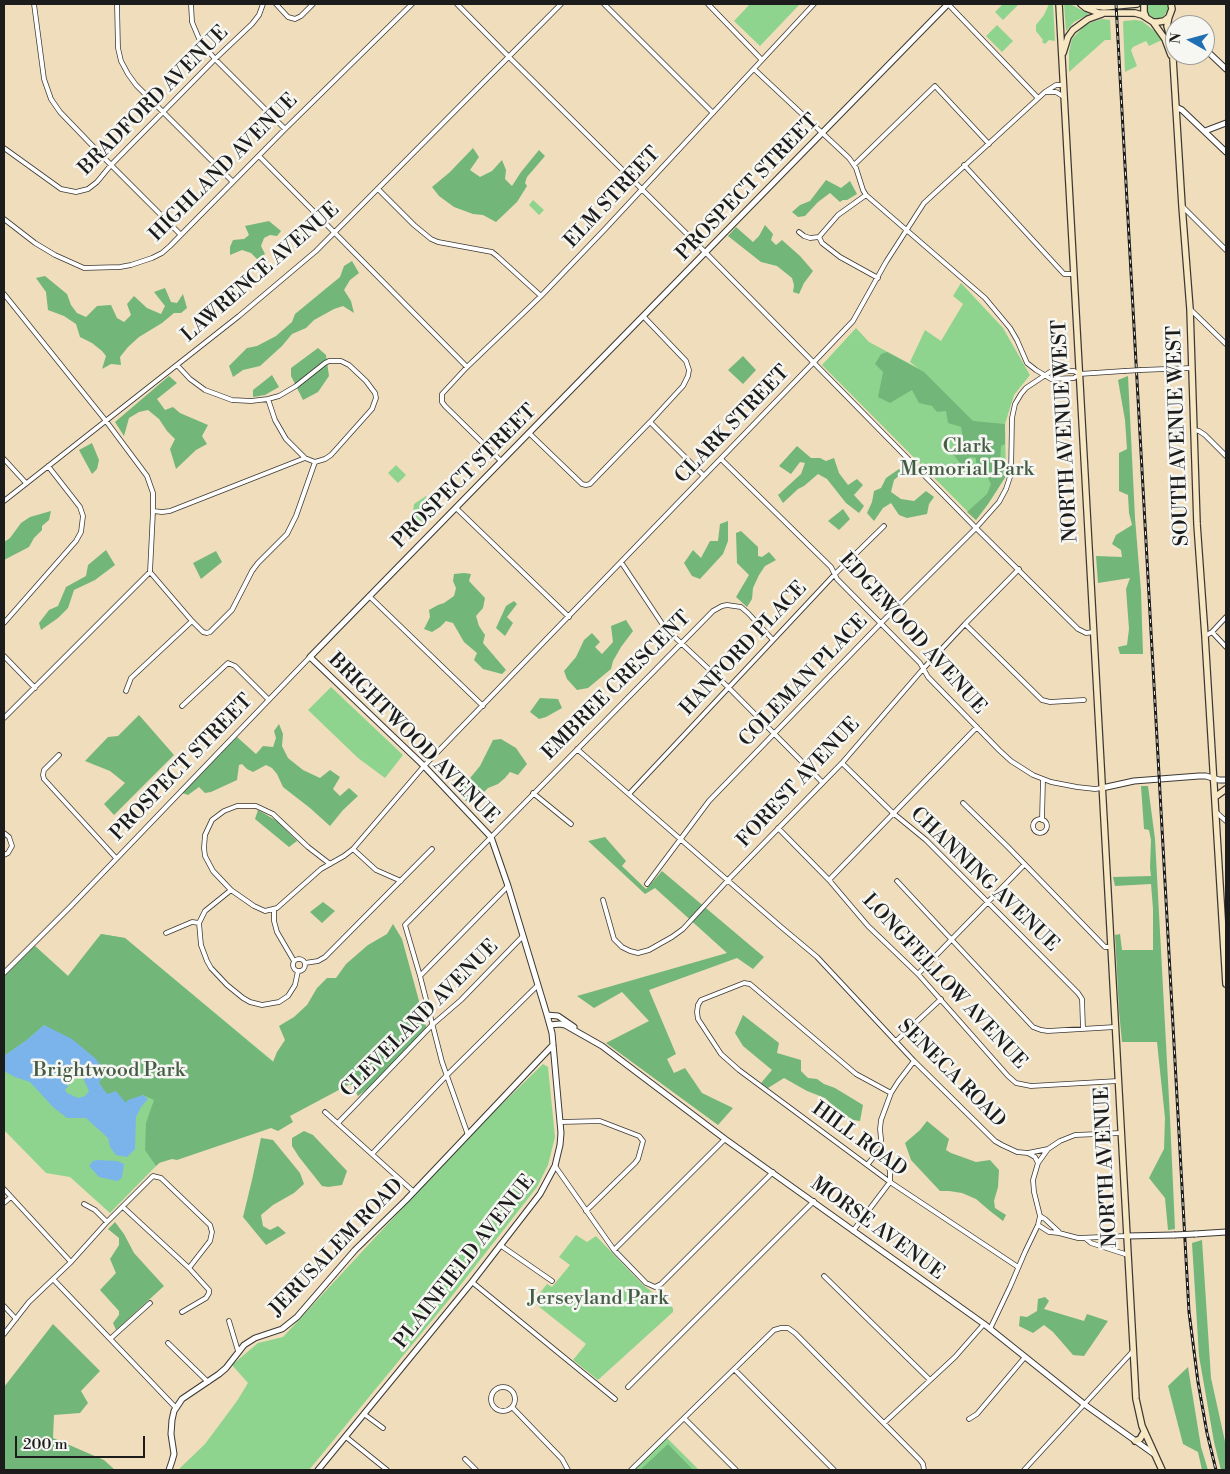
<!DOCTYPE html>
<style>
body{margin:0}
#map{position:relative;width:1230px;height:1474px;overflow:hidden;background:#f0ddbc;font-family:"Libre Bodoni",serif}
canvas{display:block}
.frame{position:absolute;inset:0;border:5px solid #1c1c1c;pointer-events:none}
.north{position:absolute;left:1165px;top:15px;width:50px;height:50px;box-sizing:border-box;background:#f6f6f2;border:1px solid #9f9f9c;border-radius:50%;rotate:277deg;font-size:14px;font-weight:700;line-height:20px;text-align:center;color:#1c1c1c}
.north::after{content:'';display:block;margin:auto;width:18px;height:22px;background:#1f6fb2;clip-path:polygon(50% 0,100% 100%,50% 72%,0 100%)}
.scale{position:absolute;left:15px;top:1436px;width:130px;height:22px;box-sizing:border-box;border:2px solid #1c1c1c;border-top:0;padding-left:6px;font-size:15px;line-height:18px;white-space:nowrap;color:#1c1c1c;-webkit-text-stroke:4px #f6f6f2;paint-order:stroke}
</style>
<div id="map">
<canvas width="1230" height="1474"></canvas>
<div class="frame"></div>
<div class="north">N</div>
<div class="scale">200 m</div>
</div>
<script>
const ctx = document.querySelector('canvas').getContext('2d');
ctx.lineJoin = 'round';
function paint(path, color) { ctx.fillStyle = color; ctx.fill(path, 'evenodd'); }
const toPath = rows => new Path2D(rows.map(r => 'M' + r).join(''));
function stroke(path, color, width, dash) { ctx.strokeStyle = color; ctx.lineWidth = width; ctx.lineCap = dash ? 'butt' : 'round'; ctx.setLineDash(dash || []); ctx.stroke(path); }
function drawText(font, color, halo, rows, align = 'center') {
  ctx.font = font + ' "Libre Bodoni",serif'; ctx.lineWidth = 5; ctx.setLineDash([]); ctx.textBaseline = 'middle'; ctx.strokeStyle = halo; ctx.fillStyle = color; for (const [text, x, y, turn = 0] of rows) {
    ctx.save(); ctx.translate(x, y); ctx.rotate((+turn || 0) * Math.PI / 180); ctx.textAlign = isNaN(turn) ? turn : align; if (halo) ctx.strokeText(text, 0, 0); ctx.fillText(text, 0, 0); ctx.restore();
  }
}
const green = toPath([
 [750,4,800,4,760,46,734,21],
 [1003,4,1018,5,1003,20,995,12],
 [1049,4,1053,4,1055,41,1049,40,1045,44,1042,42,1043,40,1036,31,1036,25,1044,15],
 [1064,4,1072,5,1089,14,1074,22,1066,31],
 [1147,4,1168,4,1168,10,1163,17,1155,19,1148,14,1146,10],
 [1102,19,1110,20,1111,40,1105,40,1069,72,1069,52,1072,39,1084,26,1092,22],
 [1135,20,1142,21,1157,33,1162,40,1149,46,1146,41,1133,47,1131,50,1137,66,1125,72,1123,22,1124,21],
 [997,25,1013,41,1002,52,986,36],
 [533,200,544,210,539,215,529,205],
 [961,283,1003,328,1030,375,1014,395,1005,424,1006,476,988,504,976,520,822,365,856,328,869,342,918,368,910,362,925,330,941,341,963,304,953,296],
 [396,465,406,475,398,483,388,473],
 [426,496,438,508,424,522,418,520,413,513,414,504],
 [331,687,403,755,385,778,358,758,308,710],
 [101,934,125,938,274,1062,156,1166,110,1213,70,1177,46,1173,4,1130,4,977,35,946,68,976],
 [543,1064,548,1067,555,1137,548,1165,537,1187,448,1301,309,1470,178,1470,205,1444,237,1401,248,1383,232,1365,258,1343,283,1337,471,1134],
 [576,1235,587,1242,596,1236,643,1285,673,1308,673,1312,598,1380,573,1360,586,1344,533,1302,547,1284,552,1287,570,1265,559,1257],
 [667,1438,699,1470,634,1470]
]);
const forest = toPath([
 [473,148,479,157,470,170,480,177,492,171,502,160,506,170,505,179,512,186,521,172,539,150,545,156,527,177,525,183,527,186,517,202,496,222,483,215,473,214,454,207,439,196,432,187,450,172],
 [826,180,841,188,850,181,857,194,847,200,843,200,840,202,830,193,818,202,805,216,798,217,792,212,800,205,810,201],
 [269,221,281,231,277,236,270,235,264,238,261,246,265,254,257,259,251,253,242,250,230,255,230,247,233,240,244,239,249,235,245,226],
 [765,225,773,234,771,240,776,245,782,240,800,256,813,271,804,283,799,294,793,292,794,285,792,278,777,266,761,262,728,236,736,227,753,242,759,236],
 [352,261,359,273,350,280,344,290,351,301,354,313,343,306,334,309,314,320,306,328,292,334,282,346,260,366,243,370,233,377,229,366,247,348,257,346,276,336,292,322,295,314,340,277,344,266],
 [45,276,67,294,71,305,77,313,86,317,97,306,111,305,117,318,124,322,131,315,127,304,134,296,147,308,161,314,165,306,154,292,165,288,171,302,177,303,183,294,187,308,181,313,174,313,162,323,139,337,128,347,120,357,121,365,111,364,102,369,106,356,102,351,92,343,80,337,76,324,64,316,48,310,46,292,36,278],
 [318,348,326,355,329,376,318,392,303,400,291,376,291,368],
 [887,352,924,372,973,421,1005,424,1005,444,1001,446,1000,463,1006,469,1006,476,988,504,976,520,967,512,987,494,991,484,988,478,976,466,976,458,970,457,962,466,951,451,963,438,961,427,948,423,946,411,937,412,932,406,919,403,912,390,890,403,878,397,883,372,875,364,881,354],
 [743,356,756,370,743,384,728,370],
 [272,375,279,387,265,395,253,397,253,390],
 [169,376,177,383,157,399,165,410,173,407,180,413,208,425,202,436,207,444,196,450,176,469,170,449,175,439,167,431,159,419,148,410,139,412,129,418,124,436,115,422],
 [1128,376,1135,518,1141,591,1143,654,1120,654,1118,647,1127,645,1129,629,1126,589,1130,578,1098,583,1096,556,1122,557,1121,550,1112,544,1116,535,1132,525,1129,513,1128,495,1119,491,1119,453,1127,449,1125,420,1118,380],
 [92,443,99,460,97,469,92,474,79,450],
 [797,446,811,458,820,458,826,461,834,458,839,473,848,485,857,479,863,485,854,495,864,506,859,513,846,503,827,479,818,474,804,486,798,489,783,503,778,495,801,474,805,463,800,462,791,474,779,466],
 [899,469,903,472,894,480,891,492,901,499,914,501,926,491,934,497,929,504,927,514,907,518,899,515,891,503,883,508,874,521,867,513,872,502,874,491,881,488,886,478],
 [843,509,850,519,839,530,828,521],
 [51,511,49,520,42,526,42,530,34,538,29,547,4,560,4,542,10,538,21,523,30,517],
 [728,521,728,541,723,554,700,579,692,576,684,563,693,550,701,558,710,541,718,541,720,524],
 [741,531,758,547,758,556,762,557,769,552,776,560,765,566,759,575,753,588,752,599,747,607,736,597,749,575,737,563,736,533],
 [106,550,115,565,95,580,74,590,68,608,58,618,41,630,39,623,49,610,58,606,66,587,86,576,88,565],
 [216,551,222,562,201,579,193,563],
 [464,573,471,574,469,581,485,598,483,608,476,616,479,626,485,635,483,643,506,670,502,674,483,669,474,660,477,653,464,642,453,623,446,621,440,627,432,632,424,629,430,617,429,610,438,605,444,603,454,596,456,588,453,581,454,574],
 [514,601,517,604,507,617,513,623,505,636,496,628,506,606],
 [626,620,633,631,621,647,613,661,611,669,588,688,577,690,567,679,564,671,576,657,584,640,592,633,600,642,595,647,602,654,613,642,611,626],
 [540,698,558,699,562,708,546,717,539,719,530,712],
 [139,715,174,755,114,815,104,804,125,783,110,771,85,761,108,737,118,736],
 [279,724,283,734,282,746,288,758,303,770,320,778,330,770,340,777,333,789,340,796,349,788,358,796,343,810,330,826,310,808,283,787,277,774,272,768,266,765,253,772,247,769,242,764,239,765,237,780,211,792,205,793,199,787,188,795,182,793,237,737,256,754,263,746,273,747,276,738,274,731],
 [501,739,516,748,527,764,518,775,510,772,505,778,498,784,488,788,478,798,466,801,452,788,466,783,480,766,493,740],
 [1141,786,1148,786,1155,839,1170,1118,1175,1229,1168,1230,1165,1198,1149,1178,1164,1149,1165,1118,1157,1042,1122,1042,1119,1011,1115,935,1120,934,1122,950,1153,950,1153,909,1151,884,1115,886,1113,877,1151,876,1150,868,1151,840,1149,830,1144,829],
 [258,810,277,821,297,841,289,847,255,819],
 [605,837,626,861,622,866,646,889,662,871,764,957,753,969,737,958,649,990,676,1054,667,1059,674,1073,685,1068,702,1093,733,1108,718,1125,606,1043,649,1021,622,992,594,1008,577,996,727,953,655,888,645,894,588,841],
 [323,902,335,911,322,923,310,912],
 [393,924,402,939,427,1030,373,1084,358,1096,350,1084,290,1116,293,1122,278,1131,271,1128,177,1160,172,1159,159,1163,156,1166,145,1150,146,1123,154,1100,143,1095,126,1103,107,1095,99,1083,44,1025,28,1039,4,1056,4,977,35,946,68,976,101,934,125,938,273,1062,277,1052,285,1040,279,1026,294,1017,307,1005,317,988,327,978,336,978,346,964,368,945,387,934],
 [743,1015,779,1043,777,1053,801,1060,801,1071,808,1078,817,1079,824,1084,835,1088,863,1105,860,1121,853,1120,837,1109,825,1098,807,1091,784,1078,768,1088,761,1083,772,1070,743,1046,735,1033],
 [927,1121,949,1139,946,1150,951,1153,976,1162,990,1160,999,1170,998,1187,994,1201,995,1208,1006,1215,1003,1221,990,1211,976,1199,962,1193,949,1191,940,1191,911,1160,905,1143,920,1130],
 [304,1131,313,1135,347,1171,342,1185,328,1187,322,1186,299,1157,292,1146,292,1138],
 [261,1138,273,1140,300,1173,304,1184,294,1193,273,1205,261,1215,263,1226,270,1230,278,1226,286,1233,266,1245,243,1217,252,1180],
 [115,1222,124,1234,134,1253,164,1286,116,1330,113,1323,119,1315,119,1311,100,1290,116,1273,110,1259,119,1245,119,1238,108,1229],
 [1202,1240,1211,1378,1226,1446,1226,1470,1221,1470,1214,1442,1199,1356,1192,1243],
 [1045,1297,1049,1301,1044,1309,1084,1321,1087,1314,1108,1321,1084,1356,1073,1355,1053,1332,1044,1325,1033,1333,1019,1326,1020,1316,1027,1317,1037,1311,1038,1299],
 [53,1324,100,1371,81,1391,88,1403,80,1413,54,1415,53,1438,104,1460,115,1470,4,1470,4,1387],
 [1188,1367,1201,1447,1208,1470,1202,1470,1198,1452,1183,1444,1168,1386],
 [668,1444,693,1470,640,1470]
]);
const water = toPath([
 [44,1025,72,1039,95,1058,105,1071,99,1083,107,1094,116,1091,126,1103,128,1100,143,1095,148,1099,141,1107,136,1117,135,1149,127,1157,116,1155,110,1147,108,1138,86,1118,67,1118,53,1107,30,1082,15,1077,4,1071,4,1056,28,1039],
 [73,1066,79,1067,78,1070,82,1068,85,1071,83,1078,89,1091,85,1096,78,1098,67,1093,65,1090,68,1086,66,1083,62,1082,61,1080,63,1078,63,1075,62,1073,64,1068],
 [97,1160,117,1161,124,1164,122,1178,117,1181,99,1177,89,1166,93,1161]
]);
const minor = toPath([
 [34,4,44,79,51,99,60,112,111,165,181,235],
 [117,4,118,48,121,61,128,74,136,85,233,182],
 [191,4,192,22,200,41,215,59,285,129],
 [276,4,288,17,295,19,301,16,313,4],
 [457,4,508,56,706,253,976,528,1078,629,1086,633,1094,632],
 [604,4,713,113],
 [708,4,762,60],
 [948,4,1038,98],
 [754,69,849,158,856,168,863,190,866,195,985,298,1010,328,1017,340,1027,363,1036,370,1051,379,1074,378,1079,374,1124,371],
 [1045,92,1056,92,1064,97],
 [4,148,61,189,76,192,88,189,97,182,111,165,215,59,252,24,259,15,263,4],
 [259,156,467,367],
 [854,165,935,86,989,144],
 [964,165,1064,274,1074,274],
 [378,189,414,225,431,239,438,242,492,252,497,256,541,296],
 [866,195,838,215,819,237,822,243,840,257,878,278],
 [1182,206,1226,250],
 [4,219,35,243,55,255,84,268,120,267,131,265,152,258,162,253,170,246,285,129,412,4],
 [799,232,804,236,810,238,819,237],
 [4,294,106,421,147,476,153,493,153,511,150,572,192,621,203,632,207,633,210,632,232,610,252,571,258,563,287,534,296,516,315,462,325,459,331,455,372,409,376,398,375,393,366,381,349,365,341,361,329,361,325,363,296,386,279,396,268,399,251,401,232,400,205,390,190,379,177,365],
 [1190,309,1226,344],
 [1141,370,1192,368],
 [268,399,275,420,286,439,305,458,315,462],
 [650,422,704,476],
 [1194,430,1199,431,1205,435,1226,456],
 [529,433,582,484,586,485,590,484,650,422,683,386,688,376,689,370,686,361,644,317],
 [4,459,26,483],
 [721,459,831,567,837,579,920,663,928,677,999,750,1011,761,1033,775,1051,782,1077,787,1095,789,1102,788],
 [501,461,445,406,442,402,442,394,467,367,541,296,606,228,814,4],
 [4,501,239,316,316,251,561,4],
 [456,508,569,617],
 [153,511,162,512,170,511,305,458],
 [621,562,665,628,729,688,822,782],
 [369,596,483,706],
 [4,623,76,541,81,532,83,516,80,507,48,466],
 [965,624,1042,700,1050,702,1084,700],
 [1212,632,1226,647],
 [1205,636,1212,632,1226,617],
 [4,656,35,688],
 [126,691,131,678,192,621],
 [182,706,228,663,235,666,269,700],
 [4,718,150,572],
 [577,749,780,926,817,957,914,1061,995,1141,1002,1145,1017,1152,1028,1153,1048,1149,1060,1141,1075,1135,1121,1133],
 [59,755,44,770,43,775,44,779,116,858],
 [842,763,893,813,926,840,1078,993,1082,999,1083,1029],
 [533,793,571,824],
 [629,794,835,574,884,526],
 [963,803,1007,846,1102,944,1105,947,1111,947],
 [1216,812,1226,821],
 '1033 826a7 7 0 1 1 14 0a7 7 0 1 1-14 0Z',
 [1042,820,1043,779],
 [778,828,829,880,868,926,918,974,1008,1076,1016,1083,1031,1086,1118,1081],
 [4,833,9,837,12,846,8,853,4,855],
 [353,849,376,870,401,881],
 [330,864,308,847,273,814,256,806,237,806,224,811,212,820,205,835,204,848,205,856,213,871,231,890,254,906,265,911,277,908,321,869,344,856,353,849,424,766,813,363,853,321,886,262,924,203,1045,92,1056,85,1063,85],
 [829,880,977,727],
 [897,881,1033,1027,1041,1030,1048,1031,1115,1027],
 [647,884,709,801,881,623,976,528,999,502,1006,489,1011,474,1012,418,1015,404,1021,394,1026,388,1050,372,1074,371,1079,374],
 [231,890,205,911,199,923,201,945,207,961,211,968,227,985,243,998,250,1002,262,1005,279,1002,288,996,295,985,298,971],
 [603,900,614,939,622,947,630,951,638,953,649,950,672,937,683,929,728,880,842,763,923,669,965,624,1019,569],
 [274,910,274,921,277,932,294,961],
 [166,933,192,922,199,923],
 '293 965a6 6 0 1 1 12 0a6 6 0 1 1-12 0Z',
 [305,963,318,961,325,957,432,849],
 [4,973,71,906,310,657],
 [918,974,1024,865],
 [420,976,508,886],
 [896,1041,941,999],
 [891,1093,856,1074,750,984,744,983,701,1000,698,1005,697,1012,698,1019,721,1054,739,1070,890,1182,1018,1267],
 [325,1112,414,1192],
 [561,1122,600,1121,639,1136,643,1141,638,1159,635,1163,586,1211],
 [338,1123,432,1025,461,1000,523,936],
 [468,1135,442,1062,420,976,405,925,713,611,722,606,727,605,741,607,748,613,773,640],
 [1028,1153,1035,1157,1038,1163],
 [372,1154,446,1076,538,985],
 [867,1165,877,1153,882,1150],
 [555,1166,614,1250,646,1283,655,1287,661,1284,773,1172],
 [4,1189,71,1262],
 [4,1203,11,1197],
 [84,1204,95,1210,107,1222],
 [123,1207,189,1268,209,1290,209,1293,206,1298,182,1312],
 [1040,1216,1045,1219,1059,1232],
 [1038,1225,1049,1232,1059,1233,1078,1238,1127,1236],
 [853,1231,890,1182,890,1171,882,1150,881,1139,880,1129,881,1120,891,1093,898,1082,914,1061],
 [1085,1238,1091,1243,1128,1255],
 [500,1245,552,1281],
 [614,1250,725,1139],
 [824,1276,930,1380],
 [53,1279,176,1408],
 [472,1282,615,1399],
 [4,1306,16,1319],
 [229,1321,238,1351],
 [990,1329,1010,1287,1025,1252,1038,1225,1040,1216,1034,1192,1033,1180,1038,1163,1048,1149],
 [4,1334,29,1302,71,1262,107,1222,153,1176,161,1178,210,1225,212,1232,210,1241,189,1268],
 [110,1339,150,1303],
 [168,1343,208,1382],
 [734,1369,834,1470],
 '491 1399a12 12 0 1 1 24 0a12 12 0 1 1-24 0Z',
 [628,1387,814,1201],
 [512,1407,562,1459,568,1470],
 [364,1414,383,1428],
 [684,1418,736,1470],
 [969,1419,977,1414,1025,1357],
 [884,1423,955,1357,984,1324],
 [346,1437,387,1470],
 [465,1459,476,1470],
 [631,1470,774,1330,781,1328,788,1328,795,1333,920,1460,923,1464,924,1470],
 [1024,1470,1133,1351]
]);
const tertiary = toPath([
 [1205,49,1226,69],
 [1176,107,1182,110,1226,152],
 [1205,131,1226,123],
 [1102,788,1134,781,1199,776,1206,776,1219,780,1226,780],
 [547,1015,558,1016,574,1027],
 [550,1025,560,1024,565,1025,602,1046,725,1139,984,1324,1084,1404,1154,1454],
 [1195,1234,1226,1232],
 [1127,1236,1174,1235],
 [169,1470,172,1461,174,1454,171,1434,172,1420,174,1411,182,1399,219,1374,226,1368,244,1345,255,1338,282,1329,297,1317,355,1250,406,1200,553,1045],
 [318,1470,472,1282,540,1194,555,1166,560,1145,561,1133,552,1033,547,1015,508,886,491,837,424,766,310,657,948,4]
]);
const secondary = toPath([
 [1059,4,1136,1399,1142,1426,1162,1470],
 [1081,4,1086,8,1099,13,1135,13,1142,15,1153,22,1158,22,1164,21,1169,17,1172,9,1171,4],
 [1082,4,1104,7,1137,4],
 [1144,4,1144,12,1146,17],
 [1169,17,1167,26,1172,43,1182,206,1190,309,1197,524,1205,636,1226,984],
 [1153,22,1165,39,1171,55],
 [1063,53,1068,37,1073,30,1088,19,1102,14],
 [1215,797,1226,789],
 [1135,1441,1140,1439,1144,1432]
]);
const rail = toPath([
 [1116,4,1189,1312,1198,1382,1207,1433,1216,1470]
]);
const minorBridge = toPath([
 [1124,371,1141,370]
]);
const tertiaryBridge = toPath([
 [1174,1235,1195,1234]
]);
const streetNames = [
 ["BRADFORD AVENUE",154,101,-45],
 ["HIGHLAND AVENUE",224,168,-45],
 ["PROSPECT STREET",748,188,-46],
 ["ELM STREET",613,198,-47],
 ["LAWRENCE AVENUE",261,273,-41],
 ["CLARK STREET",733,425,-46],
 ["NORTH AVENUE WEST",1066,431,-93],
 ["SOUTH AVENUE WEST",1179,436,-92],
 ["PROSPECT STREET",465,477,-45],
 ["EDGEWOOD AVENUE",912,634,48],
 ["HANFORD PLACE",744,649,-47],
 ["COLEMAN PLACE",804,681,-46],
 ["EMBREE CRESCENT",617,686,-45],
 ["BRIGHTWOOD AVENUE",413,739,45],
 ["PROSPECT STREET",182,768,-46],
 ["FOREST AVENUE",799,783,-47],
 ["CHANNING AVENUE",984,880,44],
 ["LONGFELLOW AVENUE",944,982,47],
 ["CLEVELAND AVENUE",420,1019,-45],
 ["SENECA ROAD",951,1074,45],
 ["HILL ROAD",859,1140,36],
 ["NORTH AVENUE",1107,1167,-93],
 ["MORSE AVENUE",877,1229,36],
 ["JERUSALEM ROAD",337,1248,-46],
 ["PLAINFIELD AVENUE",465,1262,-52]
];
const parkNames = [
 ["Clark",967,447],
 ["Memorial Park",967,470],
 ["Brightwood Park",109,1071],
 ["Jerseyland Park",598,1299]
];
paint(green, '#8fd48e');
paint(forest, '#73b679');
paint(water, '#7ab4eb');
stroke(minor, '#3c3934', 5.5);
stroke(tertiary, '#3c3934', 7);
stroke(secondary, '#3c3934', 8);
stroke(minor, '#fff', 4);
stroke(tertiary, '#fff', 5);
stroke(secondary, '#f7e8c3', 5.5);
stroke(rail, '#1c1c1c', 3);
stroke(rail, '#f6f6f2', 1, [4]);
stroke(minorBridge, '#3c3934', 5.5, []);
stroke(tertiaryBridge, '#3c3934', 7, []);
stroke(minorBridge, '#fff', 4);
stroke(tertiaryBridge, '#fff', 5);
drawText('20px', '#1c1c1c', '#f6f6f2', streetNames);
drawText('20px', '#445c44', '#f6f6f2', parkNames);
</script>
